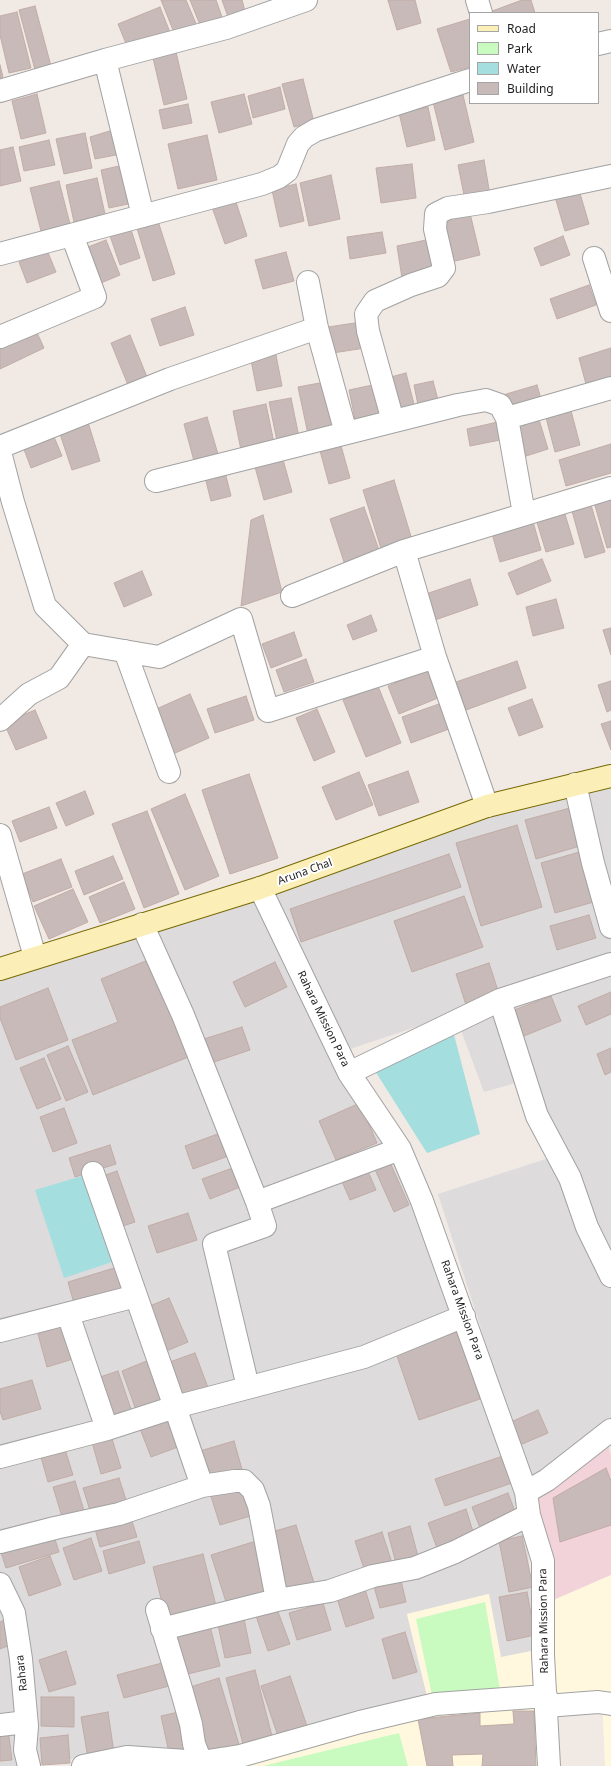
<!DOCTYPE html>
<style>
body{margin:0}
#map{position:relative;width:611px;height:1766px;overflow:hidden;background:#f0e9e4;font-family:"Noto Sans",sans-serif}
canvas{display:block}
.legend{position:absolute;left:469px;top:12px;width:130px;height:92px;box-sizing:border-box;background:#fff;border:1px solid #a5a5a5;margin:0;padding:5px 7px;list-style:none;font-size:12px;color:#1e1e1e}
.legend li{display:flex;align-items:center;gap:8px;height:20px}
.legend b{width:20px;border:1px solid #a5a5a5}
</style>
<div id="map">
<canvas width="611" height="1766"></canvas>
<ul class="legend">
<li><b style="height:5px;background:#fbefb7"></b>Road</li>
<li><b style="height:11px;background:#c9fac0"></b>Park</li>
<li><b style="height:11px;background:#a4dede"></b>Water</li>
<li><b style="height:11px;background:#c7bab8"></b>Building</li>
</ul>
</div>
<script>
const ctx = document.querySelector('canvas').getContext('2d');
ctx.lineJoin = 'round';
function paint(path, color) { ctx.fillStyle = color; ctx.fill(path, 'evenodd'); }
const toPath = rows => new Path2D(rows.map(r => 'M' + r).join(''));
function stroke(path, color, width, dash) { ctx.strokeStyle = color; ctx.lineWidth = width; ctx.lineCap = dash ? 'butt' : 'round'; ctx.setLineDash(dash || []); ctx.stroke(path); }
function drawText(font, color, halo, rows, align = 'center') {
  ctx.font = font + ' "Noto Sans",sans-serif'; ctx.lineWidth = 4; ctx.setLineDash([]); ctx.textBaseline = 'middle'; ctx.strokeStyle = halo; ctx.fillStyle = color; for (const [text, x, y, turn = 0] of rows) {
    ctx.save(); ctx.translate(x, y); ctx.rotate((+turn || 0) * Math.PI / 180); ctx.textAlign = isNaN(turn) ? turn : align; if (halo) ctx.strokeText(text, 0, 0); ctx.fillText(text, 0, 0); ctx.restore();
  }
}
const residential = toPath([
 [611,784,611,1420,530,1482,438,1194,552,1157,519,1082,484,1092,455,1014,350,1049,271,894,484,813],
 [253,897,420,1191,526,1528,536,1650,501,1658,488,1594,407,1614,428,1700,232,1748,121,1750,34,1766,21,1621,0,1573,0,980],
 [0,1604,13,1634,22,1766,0,1766]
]);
const commercial = toPath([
 [607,1441,611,1456,611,1575,549,1602,535,1499]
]);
const education = toPath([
 [611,1575,611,1766,605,1766,602,1695,557,1700,549,1602],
 [489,1594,501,1657,536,1650,541,1766,220,1766,428,1700,407,1614]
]);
const park = toPath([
 [485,1602,500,1690,433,1700,416,1619],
 [399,1733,408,1766,263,1766]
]);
const water = toPath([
 [453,1031,480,1134,427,1153,370,1063],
 [89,1174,118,1260,64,1278,35,1190]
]);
const building = toPath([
 [161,0,186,0,197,26,175,35,161,0],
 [190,0,216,0,222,17,200,25,190,0],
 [222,0,242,0,245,11,228,17,222,0],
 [388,0,415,0,421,23,397,30,388,0],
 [522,0,531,0,535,13,487,13,522,0],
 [35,6,51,66,35,70,19,10,35,6],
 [160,7,171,35,129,51,118,24,160,7],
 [17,12,31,68,9,73,0,35,0,16,17,12],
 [470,19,470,67,451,72,437,29,470,19],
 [176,52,187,99,164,105,153,58,176,52],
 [0,65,3,77,0,78,0,65],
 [303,79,314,122,294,127,282,84,303,79],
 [280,87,285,109,253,118,248,96,280,87],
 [37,94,46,133,21,139,12,101,37,94],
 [244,94,252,124,219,133,211,102,244,94],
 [463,95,474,142,445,150,433,102,463,95],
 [188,104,192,123,163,129,159,110,188,104],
 [428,107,435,140,407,147,399,113,428,107],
 [116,129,121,154,95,159,90,137,116,129],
 [85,133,92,168,64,174,56,139,85,133],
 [207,135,217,180,178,189,168,144,207,135],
 [49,140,55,165,24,171,19,147,49,140],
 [13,147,21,181,0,186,0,150,13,147],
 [484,160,490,195,465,200,458,165,484,160],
 [412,164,416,198,381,203,376,168,412,164],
 [124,165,133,203,109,208,101,170,124,165],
 [331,175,340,219,309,226,300,183,331,175],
 [97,178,105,214,74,222,66,185,97,178],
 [59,181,70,224,41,231,30,188,59,181],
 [296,184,304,221,280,227,272,190,296,184],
 [579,190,589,224,565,231,555,197,579,190],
 [235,199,247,236,225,244,212,207,235,199],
 [469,209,480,255,447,263,436,217,469,209],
 [157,218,175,274,153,281,136,225,157,218],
 [129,223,140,258,120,265,108,230,129,223],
 [382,232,386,253,350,259,347,237,382,232],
 [563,236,570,255,541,266,534,248,563,236],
 [431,239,437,272,402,278,397,246,431,239],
 [106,240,120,275,96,285,83,249,106,240],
 [47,250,56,272,27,283,19,262,47,250],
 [286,252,294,281,263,289,255,260,286,252],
 [589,285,596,305,557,319,550,299,589,285],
 [185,307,194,335,160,346,151,319,185,307],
 [361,322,365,348,326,354,322,328,361,322],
 [34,326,44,348,0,369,0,342,34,326],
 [130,335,147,377,128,385,111,343,130,335],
 [611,348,611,381,587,388,579,358,611,348],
 [275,350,282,386,257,391,250,355,275,350],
 [406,373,415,408,395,413,387,378,406,373],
 [433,381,438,400,418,405,414,385,433,381],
 [325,382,334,429,308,434,298,387,325,382],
 [382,383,388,412,355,419,349,390,382,383],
 [537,385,543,406,509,416,503,395,537,385],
 [291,398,299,437,277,441,269,402,291,398],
 [569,403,580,445,555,452,544,410,569,403],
 [266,404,274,443,241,450,233,411,266,404],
 [537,413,548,449,523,457,512,421,537,413],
 [207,417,218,454,194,461,184,424,207,417],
 [87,419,100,461,72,470,58,428,87,419],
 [502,421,505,439,470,446,467,429,502,421],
 [52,432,62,456,31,468,22,444,52,432],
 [340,442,350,478,329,484,319,447,340,442],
 [611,444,611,473,566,486,559,460,611,444],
 [282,456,292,492,264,500,254,463,282,456],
 [224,468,231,496,211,501,204,473,224,468],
 [394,480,413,543,382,552,363,490,394,480],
 [611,497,611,547,607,548,594,502,611,497],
 [591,505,605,552,585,558,572,511,591,505],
 [364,507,380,553,345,565,330,519,364,507],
 [564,511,574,544,546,552,536,519,564,511],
 [263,515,282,592,241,606,251,520,263,515],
 [532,518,541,550,500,562,491,530,532,518],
 [542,559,551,581,517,595,508,573,542,559],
 [142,571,152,595,124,607,114,583,142,571],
 [470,579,478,605,435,620,426,594,470,579],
 [556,599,564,628,533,636,526,607,556,599],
 [371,615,377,631,353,640,347,625,371,615],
 [611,628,611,655,603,630,611,628],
 [294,632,302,656,271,668,262,644,294,632],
 [306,659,314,682,284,692,276,670,306,659],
 [517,661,526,688,466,710,456,682,517,661],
 [427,670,438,698,399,714,388,686,427,670],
 [611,681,611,710,607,712,598,685,611,681],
 [378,686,401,743,366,757,343,700,378,686],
 [190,694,209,738,173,754,154,710,190,694],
 [246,696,254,720,215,733,207,709,246,696],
 [532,699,543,727,519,736,508,708,532,699],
 [439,704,449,729,411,743,402,717,439,704],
 [317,709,335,752,314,761,296,718,317,709],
 [35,710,47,738,16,750,4,723,35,710],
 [611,721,611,750,601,724,611,721],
 [408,771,419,802,379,816,368,785,408,771],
 [359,772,373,805,336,820,322,787,359,772],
 [249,774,278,858,230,874,202,790,249,774],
 [85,791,94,814,66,826,56,803,85,791],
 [185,794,219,876,185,890,151,809,185,794],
 [49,807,57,828,20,842,12,821,49,807],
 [570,808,580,846,536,859,525,820,570,808],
 [147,811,179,894,144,908,112,824,147,811],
 [517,825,542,907,481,926,456,843,517,825],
 [583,851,597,901,555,913,541,863,583,851],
 [449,854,461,887,301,942,290,909,449,854],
 [113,856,123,879,84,895,75,871,113,856],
 [61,859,72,887,33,902,22,874,61,859],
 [124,882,135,909,100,923,89,897,124,882],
 [73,889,88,922,49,939,34,906,73,889],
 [464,896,483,947,412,972,394,921,464,896],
 [589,915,596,938,557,950,550,926,589,915],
 [153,958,191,1056,93,1095,72,1040,118,1022,101,979,153,958],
 [275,962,287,987,245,1007,233,982,275,962],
 [489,963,500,997,467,1008,456,974,489,963],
 [48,988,68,1040,16,1060,0,1018,0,1007,48,988],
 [611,992,611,1014,586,1025,578,1006,611,992],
 [551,996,561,1021,519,1038,509,1012,551,996],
 [242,1027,250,1050,211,1063,204,1039,242,1027],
 [68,1046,88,1092,66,1101,47,1055,68,1046],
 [611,1048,611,1072,605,1075,597,1054,611,1048],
 [44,1058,61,1099,37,1109,20,1068,44,1058],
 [360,1103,377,1143,336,1160,319,1121,360,1103],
 [64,1108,77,1143,53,1152,40,1117,64,1108],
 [223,1132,231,1155,193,1169,185,1146,223,1132],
 [110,1145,116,1164,75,1177,69,1158,110,1145],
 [388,1158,409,1205,394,1212,373,1165,388,1158],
 [241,1165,248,1184,210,1199,202,1179,241,1165],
 [367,1169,376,1190,350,1200,341,1179,367,1169],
 [117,1171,135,1222,117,1228,100,1177,117,1171],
 [188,1213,197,1240,157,1253,148,1226,188,1213],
 [121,1266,128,1291,75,1307,68,1282,121,1266],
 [169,1298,188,1342,164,1352,145,1308,169,1298],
 [63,1326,73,1359,47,1367,38,1334,63,1326],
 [457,1332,480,1399,419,1420,396,1353,457,1332],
 [195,1353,210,1393,182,1404,167,1363,195,1353],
 [149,1360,163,1400,136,1410,122,1371,149,1360],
 [118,1371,133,1415,100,1427,85,1382,118,1371],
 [32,1380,41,1409,3,1420,0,1411,0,1389,32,1380],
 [538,1410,548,1433,520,1445,511,1422,538,1410],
 [167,1416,178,1447,151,1457,139,1426,167,1416],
 [109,1429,121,1468,101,1474,90,1435,109,1429],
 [234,1441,243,1473,203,1485,193,1453,234,1441],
 [63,1443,73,1475,48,1482,39,1450,63,1443],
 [503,1456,512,1483,445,1506,435,1479,503,1456],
 [606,1468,611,1481,611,1525,560,1542,553,1498,606,1468],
 [119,1478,128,1506,92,1517,83,1488,119,1478],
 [243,1480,254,1515,220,1525,209,1490,243,1480],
 [75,1481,85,1514,63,1520,53,1487,75,1481],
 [508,1493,516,1514,480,1528,472,1507,508,1493],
 [466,1509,475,1538,438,1551,428,1523,466,1509],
 [130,1515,137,1537,100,1547,94,1525,130,1515],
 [296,1525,315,1586,287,1595,268,1533,296,1525],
 [410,1526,419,1560,397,1567,388,1533,410,1526],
 [382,1532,393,1566,366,1575,355,1541,382,1532],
 [53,1533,59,1552,6,1568,0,1549,53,1533],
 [522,1536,533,1587,509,1592,499,1541,522,1536],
 [91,1538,102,1571,74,1580,63,1548,91,1538],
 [139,1541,145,1563,109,1574,103,1551,139,1541],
 [256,1541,272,1591,227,1605,211,1555,256,1541],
 [203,1554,217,1610,167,1622,153,1567,203,1554],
 [50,1556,61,1585,29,1596,19,1567,50,1556],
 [400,1576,406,1602,380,1608,373,1583,400,1576],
 [364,1586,374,1618,346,1627,336,1595,364,1586],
 [527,1592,535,1635,507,1641,499,1597,527,1592],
 [323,1603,331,1630,297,1640,289,1613,323,1603],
 [277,1609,290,1644,268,1651,256,1616,277,1609],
 [243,1614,251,1653,225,1658,217,1620,243,1614],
 [9,1618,18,1642,0,1649,0,1622,9,1618],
 [209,1622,220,1666,184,1675,172,1631,209,1622],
 [405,1632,417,1672,393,1679,382,1639,405,1632],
 [66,1651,76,1684,49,1692,39,1660,66,1651],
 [162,1663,169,1686,124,1698,117,1675,162,1663],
 [255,1670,272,1736,243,1744,226,1678,255,1670],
 [290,1676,309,1732,280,1742,261,1686,290,1676],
 [219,1678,240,1748,206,1759,184,1689,219,1678],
 [41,1697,74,1697,74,1727,41,1726,41,1697],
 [183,1711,192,1752,170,1757,161,1716,183,1711],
 [513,1711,534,1711,536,1766,482,1766,483,1754,452,1755,453,1766,427,1766,418,1719,480,1713,480,1726,514,1724,513,1711],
 [108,1712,114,1753,88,1758,81,1717,108,1712],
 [8,1729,12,1760,0,1761,0,1730,8,1729],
 [68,1735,70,1763,42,1765,40,1738,68,1735]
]);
const street = toPath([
 [477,0,481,13],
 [598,44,611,41],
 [105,60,143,216],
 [0,91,105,60,226,28,306,0],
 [0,254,262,184,279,177,287,171,298,144,304,137,316,130,470,80],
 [594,258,611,311],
 [308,282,317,328,346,433],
 [0,337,95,297,72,235],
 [507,418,611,388],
 [393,421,368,331,366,314,375,301,411,285,438,276,444,268,435,229,436,214,448,208,488,202,611,176],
 [0,447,170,379,317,328],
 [0,452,13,502,45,606,83,644,159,657,241,619,268,711,435,657],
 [156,481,458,405,486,400,500,405,507,418,524,514],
 [404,551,611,488],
 [292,596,404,551,435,657,487,806],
 [125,651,169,772],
 [0,720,29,694,59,678,83,644],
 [575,784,593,863,611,927],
 [0,835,35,957],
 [260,888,349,1073,400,1149,422,1201,526,1492,529,1515,543,1561,543,1655,549,1766],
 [142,924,183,1015,257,1202,265,1226,214,1244,248,1387],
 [500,1000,537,1116,570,1178,587,1227,611,1276],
 [349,1073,500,1000,611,964],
 [257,1202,400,1149],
 [68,1314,107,1429],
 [0,1331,136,1296],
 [0,1457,107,1429,175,1407,93,1173],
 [202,1486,175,1407,364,1357,464,1316],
 [526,1492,547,1480,611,1430],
 [0,1542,55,1528,119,1514,202,1486,235,1481,244,1481,253,1490,259,1506,277,1600],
 [0,1584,14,1613,21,1659,27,1726,25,1750,29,1766],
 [157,1610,182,1692,191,1724,194,1744,201,1762],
 [162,1629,277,1600,330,1591,373,1576,415,1568,455,1552,529,1515],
 [546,1706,598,1702,611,1704],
 [0,1725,26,1722],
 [83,1766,127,1757,201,1762,240,1756,360,1722,436,1704,546,1696]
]);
const secondary = toPath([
 [0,969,260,888,487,806,611,776]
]);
const streetNames = [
 ["Aruna Chal",305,872,-20],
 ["Rahara Mission Para",323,1019,64],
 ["Rahara Mission Para",462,1310,70],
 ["Rahara Mission Para",544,1621,-91],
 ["Rahara",22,1673,-96]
];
paint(residential, '#dddbdc');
paint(commercial, '#f1d3d9');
paint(education, '#fff7de');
paint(park, '#c9fac0');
paint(water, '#a4dede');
paint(building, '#c7bab8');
stroke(building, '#c2aca6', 1);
stroke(street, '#a2a2a2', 24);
stroke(secondary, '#786a03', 24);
stroke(street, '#fff', 22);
stroke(secondary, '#fbefb7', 22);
drawText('11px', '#1e1e1e', '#fff', streetNames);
</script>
